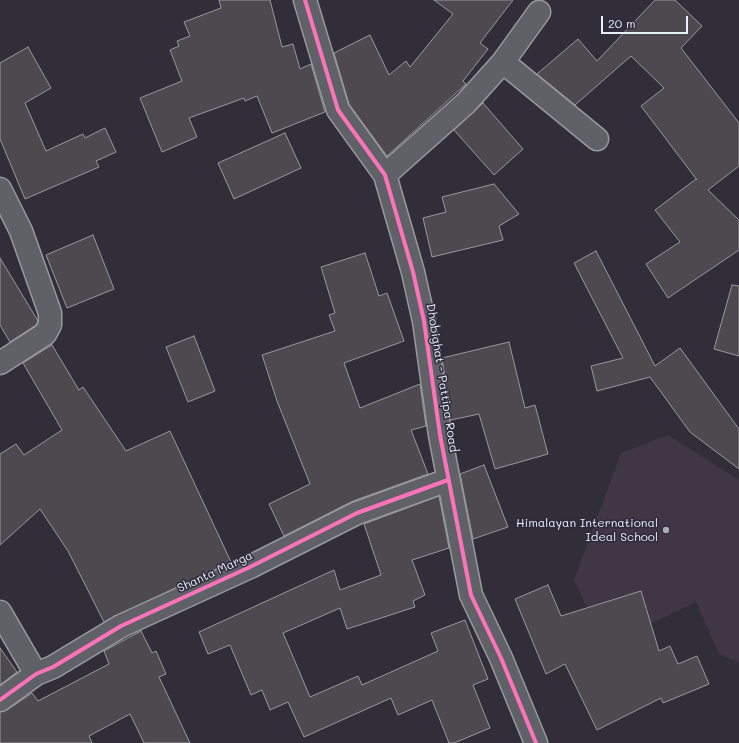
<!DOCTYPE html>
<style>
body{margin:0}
#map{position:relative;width:739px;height:743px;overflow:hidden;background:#312e39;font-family:Mali,sans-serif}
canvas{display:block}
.scale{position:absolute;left:601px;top:16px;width:87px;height:18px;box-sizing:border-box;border:2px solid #e8f1f8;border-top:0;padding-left:5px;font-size:12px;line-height:14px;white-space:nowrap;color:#e8f1f8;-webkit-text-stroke:3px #2f2a3d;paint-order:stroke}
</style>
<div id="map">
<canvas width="739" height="743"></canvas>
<div class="scale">20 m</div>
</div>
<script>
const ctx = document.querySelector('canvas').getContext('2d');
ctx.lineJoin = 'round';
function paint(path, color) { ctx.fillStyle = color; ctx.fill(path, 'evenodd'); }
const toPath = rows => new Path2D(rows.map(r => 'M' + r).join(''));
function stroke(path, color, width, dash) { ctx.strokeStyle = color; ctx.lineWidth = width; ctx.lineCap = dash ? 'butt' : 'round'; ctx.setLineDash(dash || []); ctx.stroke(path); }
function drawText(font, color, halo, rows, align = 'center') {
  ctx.font = font + ' Mali,sans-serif'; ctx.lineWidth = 3; ctx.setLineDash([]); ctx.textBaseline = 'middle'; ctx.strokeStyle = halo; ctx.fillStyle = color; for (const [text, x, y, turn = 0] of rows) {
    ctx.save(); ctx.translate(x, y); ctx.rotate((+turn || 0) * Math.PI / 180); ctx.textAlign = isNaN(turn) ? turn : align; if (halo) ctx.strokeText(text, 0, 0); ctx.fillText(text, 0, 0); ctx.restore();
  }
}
const built = toPath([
 [668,435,739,480,739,663,719,654,696,602,605,646,574,580,621,453]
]);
const building = toPath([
 [219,0,270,0,282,47,293,44,300,69,311,64,325,112,272,133,257,96,245,101,244,98,189,118,197,137,162,152,140,98,182,81,170,50,179,46,177,41,190,36,184,22,221,8,219,0],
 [434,0,513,0,480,43,488,49,463,81,466,84,387,156,349,104,334,53,370,35,389,75,406,61,410,67,453,14,434,0],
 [655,0,675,0,702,26,681,48,739,123,739,166,708,190,739,220,739,250,668,298,646,264,680,242,655,210,696,179,697,180,641,106,664,88,631,56,575,105,537,74,578,39,597,61,655,0],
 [28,47,51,88,25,103,46,151,83,134,85,138,105,128,116,152,96,161,99,167,25,199,0,139,0,63,28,47],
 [483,103,523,149,494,175,454,130,483,103],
 [285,133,301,168,234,199,218,163,285,133],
 [494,184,519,214,499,226,503,240,432,257,423,218,446,212,442,197,494,184],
 [93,235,114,289,67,308,46,255,93,235],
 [596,251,655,366,680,348,739,429,739,469,690,432,650,377,597,391,591,366,623,358,574,263,596,251],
 [365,253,379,296,387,293,404,341,344,363,360,408,420,384,426,426,411,430,428,474,353,501,284,536,269,504,310,484,277,401,262,355,335,331,329,315,335,313,321,267,365,253],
 [0,258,38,321,36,325,10,342,0,325,0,258],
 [732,285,739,286,739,356,714,349,732,285],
 [194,336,215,391,188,402,166,347,194,336],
 [509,342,525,408,535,405,548,454,495,469,479,414,451,420,442,358,509,342],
 [52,345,79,390,83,387,126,451,170,431,231,562,104,622,68,551,40,509,0,545,0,454,16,444,24,455,62,430,23,363,52,345],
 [484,465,508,527,473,539,460,474,484,465],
 [439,496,449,548,412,560,425,595,413,601,415,607,347,629,340,608,283,633,310,697,358,676,362,685,438,651,431,633,465,620,488,679,473,685,490,728,454,743,449,743,432,700,398,715,391,698,304,737,288,702,270,710,262,690,251,695,230,645,208,654,199,632,334,570,340,590,381,575,364,524,439,496],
 [548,585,561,616,641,591,659,651,670,646,678,664,697,656,709,684,663,703,661,698,597,730,565,664,546,674,515,599,548,585],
 [141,631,152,653,156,651,166,674,159,677,190,743,144,743,130,714,89,736,92,743,0,743,0,712,7,710,32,693,38,701,109,664,104,651,141,631],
 [0,648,17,672,0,685,0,648]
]);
const minor = toPath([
 [305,0,338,110,385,175,413,272,424,321,440,435,471,595,501,658,536,743],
 [503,62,597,139],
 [385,175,466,103,503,62,539,12],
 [0,189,21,231,50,313,50,325,45,334,0,363],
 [0,612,36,674],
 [0,700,36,674,53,667,121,626,250,567,357,513,448,480]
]);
const cycleway = toPath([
 [305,0,338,110,385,175,413,272,424,321,440,435,471,595,501,658,536,743],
 [0,700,36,674,53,667,121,626,250,567,357,513,448,480]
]);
const markers = [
 [666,530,4,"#a8adb5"]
];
const streetNames = [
 ["Dhobighat - Pattipa Road",442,378,81],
 ["Shanta Marga",215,572,-25]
];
const poiNames = [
 ["Himalayan International",658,523],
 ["Ideal School",658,537]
];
paint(built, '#403645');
paint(building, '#4e484f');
stroke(building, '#98999f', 1);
stroke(minor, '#98999f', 25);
stroke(minor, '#606067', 22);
stroke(cycleway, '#fb73b8', 4);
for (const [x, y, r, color] of markers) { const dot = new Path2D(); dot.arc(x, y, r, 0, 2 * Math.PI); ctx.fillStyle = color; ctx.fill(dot); stroke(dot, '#2f2a3d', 1.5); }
drawText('12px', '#e8f1f8', '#2f2a3d', streetNames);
drawText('12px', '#e8f1f8', '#2f2a3d', poiNames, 'right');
</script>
